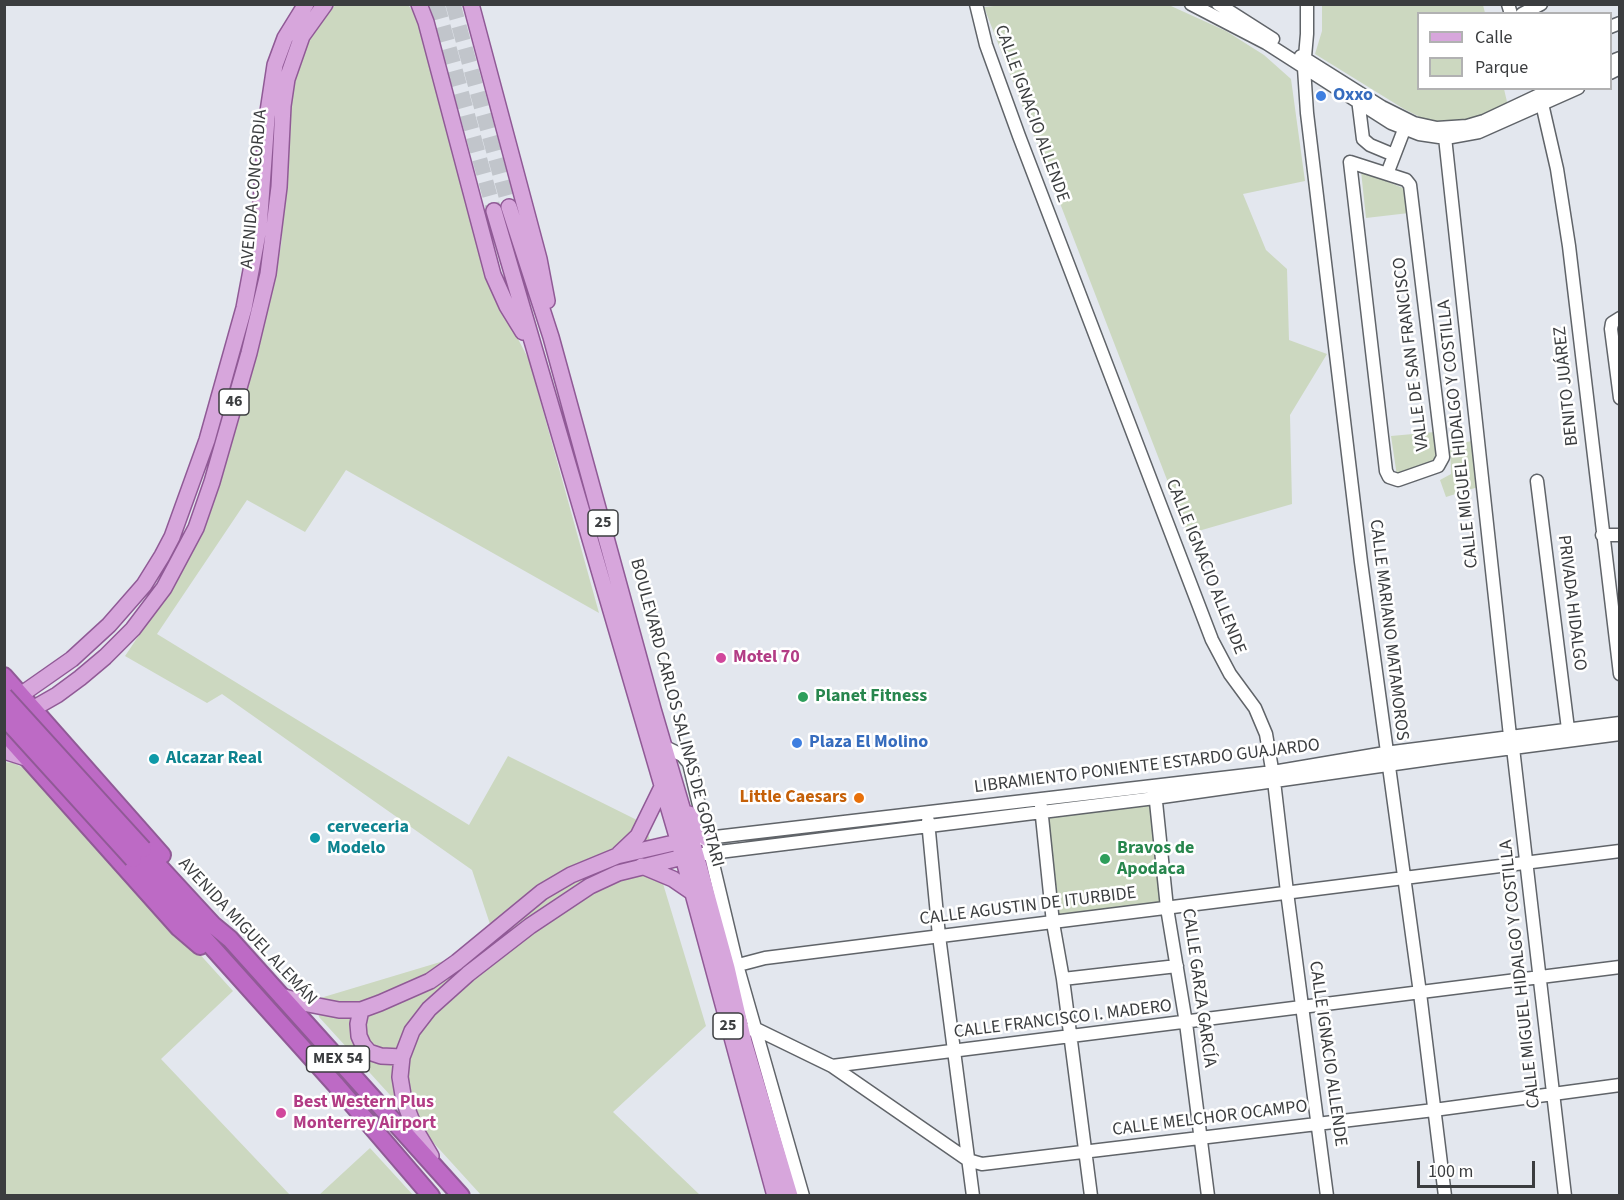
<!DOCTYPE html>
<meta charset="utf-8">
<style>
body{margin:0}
#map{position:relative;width:1624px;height:1200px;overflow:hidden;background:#e3e7ee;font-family:"Source Sans 3",sans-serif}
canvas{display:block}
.frame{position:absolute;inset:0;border:6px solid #3b3d3f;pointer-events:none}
.legend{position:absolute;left:1417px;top:12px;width:195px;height:78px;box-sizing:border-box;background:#fff;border:2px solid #b1b1b2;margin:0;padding:8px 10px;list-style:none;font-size:18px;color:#3b3d3f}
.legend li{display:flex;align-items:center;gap:12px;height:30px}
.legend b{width:30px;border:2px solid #b1b1b2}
.scale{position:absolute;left:1417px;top:1161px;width:118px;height:27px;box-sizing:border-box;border:3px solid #3b3d3f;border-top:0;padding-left:8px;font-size:18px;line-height:21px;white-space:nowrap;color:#3b3d3f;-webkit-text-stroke:4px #fff;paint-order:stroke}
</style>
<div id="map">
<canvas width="1624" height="1200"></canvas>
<div class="frame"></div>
<ul class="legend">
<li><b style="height:8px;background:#d7a6dc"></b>Calle</li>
<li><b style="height:16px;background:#ccd8c0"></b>Parque</li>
</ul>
<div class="scale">100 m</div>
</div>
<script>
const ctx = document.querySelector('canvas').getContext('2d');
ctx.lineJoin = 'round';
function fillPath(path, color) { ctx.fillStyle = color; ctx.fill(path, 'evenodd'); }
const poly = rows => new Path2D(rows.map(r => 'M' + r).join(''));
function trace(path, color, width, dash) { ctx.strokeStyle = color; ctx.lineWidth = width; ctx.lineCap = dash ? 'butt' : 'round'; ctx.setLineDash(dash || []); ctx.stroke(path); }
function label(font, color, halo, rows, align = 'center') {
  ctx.font = font + ' "Source Sans 3",sans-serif'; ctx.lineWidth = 5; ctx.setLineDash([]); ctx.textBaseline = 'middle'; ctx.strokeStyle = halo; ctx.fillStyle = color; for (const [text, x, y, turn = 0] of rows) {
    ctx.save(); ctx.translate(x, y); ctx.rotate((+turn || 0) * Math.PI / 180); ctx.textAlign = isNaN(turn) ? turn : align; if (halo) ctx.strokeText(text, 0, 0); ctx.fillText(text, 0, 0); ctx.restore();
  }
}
fillPath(poly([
 [336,5,408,5,417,16,493,291,529,360,599,613,346,470,305,532,247,500,157,634,469,825,508,756,645,824,706,1026,613,1112,700,1195,481,1195,319,1017,317,999,497,945,472,870,222,694,207,703,125,656,183,570,215,498,252,371,281,246,293,82,308,35,324,15],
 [1004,5,1163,4,1171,6,1226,31,1264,55,1291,79,1305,181,1243,194,1266,250,1287,269,1289,340,1327,354,1290,415,1292,504,1188,534,984,7],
 [1322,5,1483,5,1485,13,1418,14,1418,88,1504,89,1508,106,1460,123,1443,124,1424,119,1404,109,1315,54,1322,31],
 [1361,171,1408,190,1409,213,1366,218],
 [1435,432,1438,461,1397,476,1391,436],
 [1472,441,1478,487,1446,497,1440,480,1451,474,1450,445],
 [4,762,13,763,37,774,233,991,161,1059,290,1195,5,1195],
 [1150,802,1163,903,1060,919,1048,815],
 [370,1148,413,1195,319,1195]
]), '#ccd8c0');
trace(poly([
 [437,4,494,211],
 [453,4,509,207]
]), '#c1c5cb', 15, [15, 8]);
const minor = poly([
 [976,4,986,45,1019,136,1212,640,1230,674,1255,708,1266,734,1274,781,1287,892,1327,1196],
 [1191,4,1266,43,1391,123,1419,134,1446,138,1479,132,1578,88],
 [1218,4,1273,39],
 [1307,4,1307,34,1304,68,1307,113,1361,562,1420,993,1445,1196],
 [1508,4,1511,14],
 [1522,14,1541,4],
 [1610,27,1620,23],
 [1301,56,1382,107,1414,123,1437,128,1467,126,1484,121,1554,88],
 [1610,62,1620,58],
 [1610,73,1620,68],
 [1540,95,1557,169,1569,246,1620,674],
 [1358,99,1363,139,1370,145,1394,155],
 [1444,128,1510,736],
 [1350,162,1406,180,1410,185,1443,457,1438,466,1398,480,1389,477,1386,471,1350,162],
 [1387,174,1407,122],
 [1620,318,1612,323,1611,329,1620,398],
 [1537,481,1568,729],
 [1602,535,1620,535],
 [665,747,682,755,689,763,737,965,803,1196],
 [1513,748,1565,1196],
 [1155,792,1167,908,1186,1023,1208,1196],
 [1041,807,1053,923,1063,979,1091,1196],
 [928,821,939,936,973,1196],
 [698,839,1273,772,1385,753,1620,723],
 [687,856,1155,798,1444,757,1620,734],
 [727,968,765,958,1620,851],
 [1063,979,1177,966],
 [742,1032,754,1028,832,1066,968,1160,982,1164,1434,1110,1620,1085],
 [832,1066,1620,967]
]);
const major = poly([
 [419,4,426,22,493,275,507,306,523,332],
 [471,4,539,259,547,301],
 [509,207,551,337,653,709,696,855,727,968,744,1042,790,1196],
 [494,211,683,857,775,1196],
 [12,701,72,659,109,625,144,585,162,556,172,537,207,440,244,308,259,228,267,118,275,65,285,38,306,4],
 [22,715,57,695,80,678,105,657,133,629,164,588,196,528,212,482,249,353,268,274,279,187,283,106,287,79,302,36,325,4],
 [4,751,29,759],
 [689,814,706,838],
 [619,854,638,836,662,787],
 [642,866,673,879,692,892],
 [281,996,308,1004,339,1010,361,1010,380,1003,430,981,457,962,542,892,571,875,617,856,678,842],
 [361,1010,358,1024,359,1036,363,1045,369,1052,381,1056,402,1057],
 [431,1156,415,1129,404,1101,400,1077,402,1057,412,1031,429,1009,468,974,530,926,590,886,618,873,683,857]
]);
const highway = poly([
 [4,676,162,855],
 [4,732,179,928,200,946],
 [143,849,213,925,230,939,461,1196],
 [133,859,335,1084,431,1196]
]);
trace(minor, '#606469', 15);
trace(major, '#905a96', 18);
trace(highway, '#905a96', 20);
trace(minor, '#fff', 12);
trace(major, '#d7a6dc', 15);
trace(highway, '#bd6ac5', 16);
const highwayBridge = poly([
 [4,696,143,849],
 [4,717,133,859]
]);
trace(highwayBridge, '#905a96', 20, []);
trace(highwayBridge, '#bd6ac5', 16);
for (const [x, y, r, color] of [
 [1321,96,6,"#3f7fe0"],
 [721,658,6,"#d1479c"],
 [803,697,6,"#2e9e5b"],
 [797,743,6,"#3f7fe0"],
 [154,759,6,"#0f9aa8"],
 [859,798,6,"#e8710a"],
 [315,838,6,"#0f9aa8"],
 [1105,859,6,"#2e9e5b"],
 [281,1113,6,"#d1479c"]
]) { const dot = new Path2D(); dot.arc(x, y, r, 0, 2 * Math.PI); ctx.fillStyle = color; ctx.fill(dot); trace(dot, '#fff', 2); }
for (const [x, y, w] of [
 [234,402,30],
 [603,523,30],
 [728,1026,30],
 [338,1059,63]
]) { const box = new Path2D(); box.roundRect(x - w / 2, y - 13, w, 26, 4.5); ctx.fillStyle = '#fff'; ctx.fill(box); trace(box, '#3b3d3f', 1.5); }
label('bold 16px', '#3b3d3f', null, [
 ["46",234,402],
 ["25",603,523],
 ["25",728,1026],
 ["MEX 54",338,1059]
]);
label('bold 18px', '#366cbe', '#fff', [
 ["Oxxo",1333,96],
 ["Plaza El Molino",809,743]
], 'left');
label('18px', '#3b3d3f', '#fff', [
 ["CALLE IGNACIO ALLENDE",1031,114,70],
 ["AVENIDA CONCORDIA",255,189,-85],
 ["VALLE DE SAN FRANCISCO",1412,354,-97],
 ["BENITO JUÁREZ",1567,386,-96],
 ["CALLE MIGUEL HIDALGO Y COSTILLA",1459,434,-96],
 ["CALLE IGNACIO ALLENDE",1205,567,68],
 ["PRIVADA HIDALGO",1571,603,83],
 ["CALLE MARIANO MATAMOROS",1388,630,83],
 ["BOULEVARD CARLOS SALINAS DE GORTARI",676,713,75],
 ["LIBRAMIENTO PONIENTE ESTARDO GUAJARDO",1147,767,-7],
 ["CALLE AGUSTIN DE ITURBIDE",1028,907,-7],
 ["AVENIDA MIGUEL ALEMÁN",247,932,47],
 ["CALLE MIGUEL HIDALGO Y COSTILLA",1521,974,-96],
 ["CALLE GARZA GARCÍA",1198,988,82],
 ["CALLE FRANCISCO I. MADERO",1063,1020,-7],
 ["CALLE IGNACIO ALLENDE",1327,1054,82],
 ["CALLE MELCHOR OCAMPO",1210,1119,-7]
]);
label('bold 18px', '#b23c85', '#fff', [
 ["Motel 70",733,658],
 ["Best Western Plus",293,1103],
 ["Monterrey Airport",293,1124]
], 'left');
label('bold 18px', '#27864d', '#fff', [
 ["Planet Fitness",815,697],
 ["Bravos de",1117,849],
 ["Apodaca",1117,870]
], 'left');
label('bold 18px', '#0d838f', '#fff', [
 ["Alcazar Real",166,759],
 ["cerveceria",327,828],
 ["Modelo",327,849]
], 'left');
label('bold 18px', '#c56008', '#fff', [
 ["Little Caesars",847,798]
], 'right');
</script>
